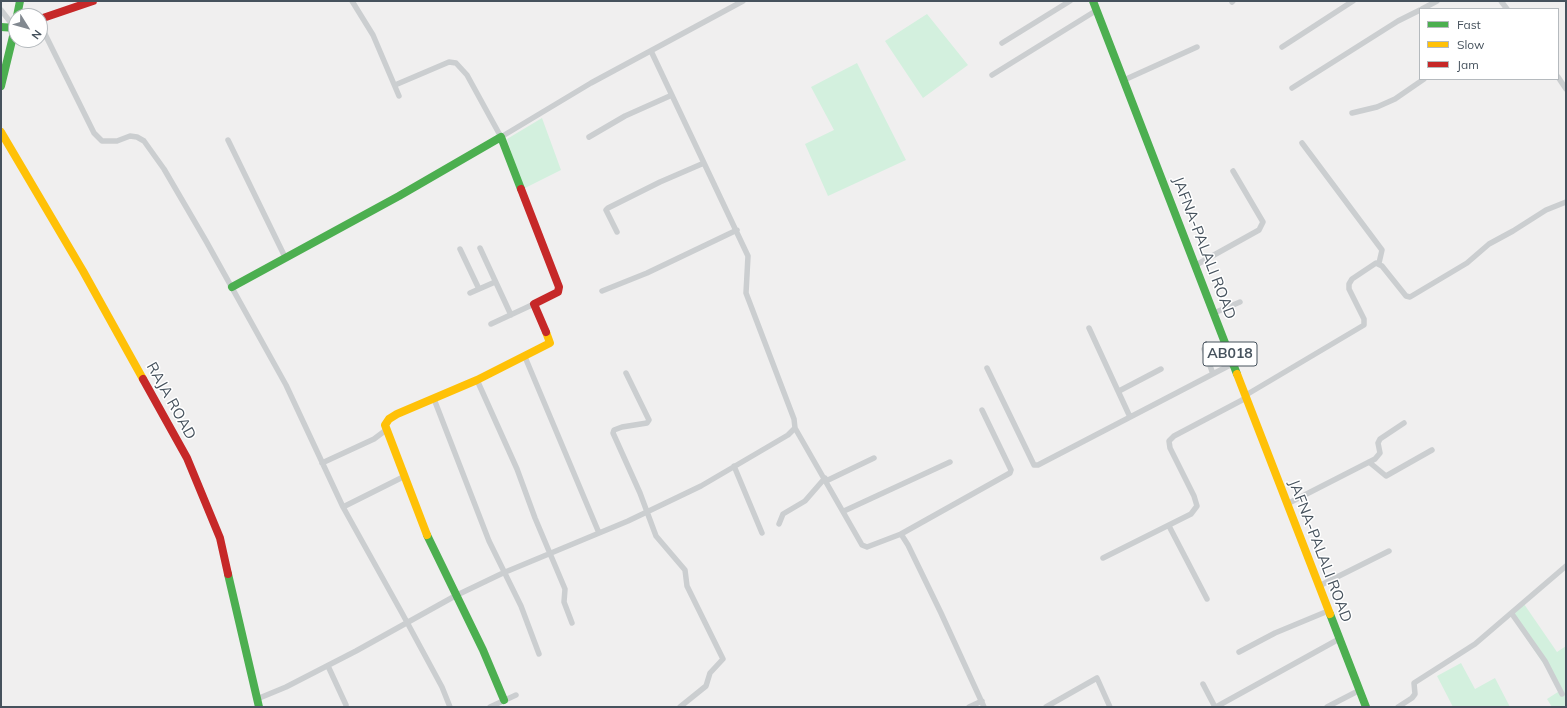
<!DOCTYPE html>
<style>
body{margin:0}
#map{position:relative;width:1567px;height:708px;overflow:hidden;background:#f0efef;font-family:Mulish,sans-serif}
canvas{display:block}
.frame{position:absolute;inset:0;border:2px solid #46525d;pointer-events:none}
.legend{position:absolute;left:1419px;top:8px;width:140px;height:72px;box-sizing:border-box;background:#fff;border:1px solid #b5babe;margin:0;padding:5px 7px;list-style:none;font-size:12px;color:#46525d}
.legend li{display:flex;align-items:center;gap:8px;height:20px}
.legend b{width:20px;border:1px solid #b5babe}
.north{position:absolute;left:8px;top:8px;width:40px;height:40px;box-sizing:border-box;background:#fff;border:1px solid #b5babe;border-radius:50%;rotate:127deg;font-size:11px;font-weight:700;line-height:16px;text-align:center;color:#46525d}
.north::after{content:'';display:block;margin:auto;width:14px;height:18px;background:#828990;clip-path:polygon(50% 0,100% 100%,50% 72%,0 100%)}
</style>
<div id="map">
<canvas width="1567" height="708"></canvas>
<div class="frame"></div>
<ul class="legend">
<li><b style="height:5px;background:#4caf50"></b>Fast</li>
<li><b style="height:5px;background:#ffc107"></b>Slow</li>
<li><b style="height:5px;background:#c62828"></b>Jam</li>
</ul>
<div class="north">N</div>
</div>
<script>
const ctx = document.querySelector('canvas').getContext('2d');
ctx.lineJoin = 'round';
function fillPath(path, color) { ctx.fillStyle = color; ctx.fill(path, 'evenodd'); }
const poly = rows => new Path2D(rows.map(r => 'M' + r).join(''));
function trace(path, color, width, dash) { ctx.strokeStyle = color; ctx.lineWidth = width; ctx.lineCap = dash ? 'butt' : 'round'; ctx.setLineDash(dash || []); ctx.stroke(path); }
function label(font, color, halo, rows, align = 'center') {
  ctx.font = font + ' Mulish,sans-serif'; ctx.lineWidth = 3; ctx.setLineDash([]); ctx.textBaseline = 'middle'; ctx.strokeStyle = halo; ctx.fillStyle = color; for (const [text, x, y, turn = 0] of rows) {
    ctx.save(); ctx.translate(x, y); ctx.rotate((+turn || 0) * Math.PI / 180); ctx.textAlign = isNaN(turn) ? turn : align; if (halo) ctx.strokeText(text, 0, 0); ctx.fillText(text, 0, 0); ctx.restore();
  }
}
fillPath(poly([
 [927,14,968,65,923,98,885,41],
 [857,63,906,160,828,196,805,144,834,130,811,87],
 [542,118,561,170,523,189,507,139],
 [1524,604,1557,652,1566,646,1566,707,1552,707,1547,699,1561,690,1510,614],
 [1461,663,1475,689,1495,678,1510,707,1453,707,1437,676]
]), '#d3f0de');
trace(poly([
 [352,1,373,35,399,96],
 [1501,1,1507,9],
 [1232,2,1233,1],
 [1422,9,1437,1],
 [1,10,15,28],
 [40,24,94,133,102,141,117,141,130,136,137,137,144,141,164,169,206,241,286,385,343,507,402,613,442,687,450,707],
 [1002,43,1070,1],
 [1282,47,1353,1],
 [992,75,1097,10],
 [1558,77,1566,89],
 [1124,80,1197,47],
 [395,85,449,62,456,63,467,75,501,137,591,83,743,1],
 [1292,88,1398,21,1420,10],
 [1352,113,1377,107,1395,99,1424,79],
 [589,137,625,116,672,95],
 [228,140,285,257],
 [1302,143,1382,250,1379,263],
 [617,232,606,210,608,208,660,182,704,163],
 [480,248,511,315],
 [460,249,479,289],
 [1196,265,1259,230,1263,222,1233,171],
 [602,291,647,273,737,230],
 [470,293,495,282],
 [1214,313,1240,302],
 [491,324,534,304],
 [1089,328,1130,417],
 [1204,349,1213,374],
 [525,357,599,533],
 [987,368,1034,465,1038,465,1234,363],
 [626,373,649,420,647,423,622,427,614,430,613,433,640,493,656,536,685,570,687,586,723,659,710,673,706,686,680,707],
 [477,380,517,469,535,518,565,589,564,602,572,623],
 [1119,391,1161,369],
 [1246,395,1364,325,1364,319,1349,289,1349,284,1352,279,1376,263,1382,266,1406,296,1410,297,1467,263,1489,244,1513,231,1546,210,1566,202],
 [434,399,489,541,521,606,539,654],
 [795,428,862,545,867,547,901,534,908,545,941,613,984,707],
 [1369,462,1386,476,1432,450],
 [322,463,374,439,386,430],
 [734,466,762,533],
 [826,481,874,458],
 [1287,504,1375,459,1380,453,1378,443,1380,439,1404,423],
 [343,507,403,477],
 [844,511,950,462],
 [779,524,783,514,805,501,825,478],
 [1169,526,1207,599],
 [901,534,1010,473,1011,470,982,410],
 [1103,558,1191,514,1197,506,1194,496,1170,448,1169,441,1174,436,1246,398],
 [1319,586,1389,551],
 [1512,614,1545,661,1562,694],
 [1239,652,1275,633,1328,611],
 [328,666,346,705],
 [1203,684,1215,707],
 [257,699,286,687,356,651,455,596,503,573,628,521,701,486,788,435,795,428,794,419,746,293,748,256,651,51],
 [490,707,516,695],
 [969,707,982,701],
 [1046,707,1097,678,1110,707],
 [1216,707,1339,639],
 [1327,707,1358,691],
 [1398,707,1412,698,1415,694,1414,683,1475,644,1566,566]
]), '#cbced0', 5.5);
trace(poly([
 [1093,1,1237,374],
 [17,16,20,1],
 [1,27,16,28],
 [1,86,16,24],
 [232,287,399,196,501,137,521,189],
 [427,535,483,650,504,700],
 [228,574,259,707],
 [1330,614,1366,707]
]), '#4caf50', 8);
trace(poly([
 [1,132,83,271,143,379],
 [1237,374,1330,614],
 [427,535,385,425,389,419,397,414,477,380,550,343,546,332]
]), '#ffc107', 8);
trace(poly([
 [40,19,93,1],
 [521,189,559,287,558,292,534,304,546,332],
 [143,379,187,458,220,538,228,574]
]), '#c62828', 8);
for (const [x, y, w] of [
 [1230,354,54]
]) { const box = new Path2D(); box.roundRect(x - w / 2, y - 12, w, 24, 3); ctx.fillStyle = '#fff'; ctx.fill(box); trace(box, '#46525d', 1); }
label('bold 14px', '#46525d', null, [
 ["AB018",1230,354]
]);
label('15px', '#46525d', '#fff', [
 ["JAFNA-PALALI ROAD",1204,248,69],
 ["RAJA ROAD",171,401,61],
 ["JAFNA-PALALI ROAD",1320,551,69]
]);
</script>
